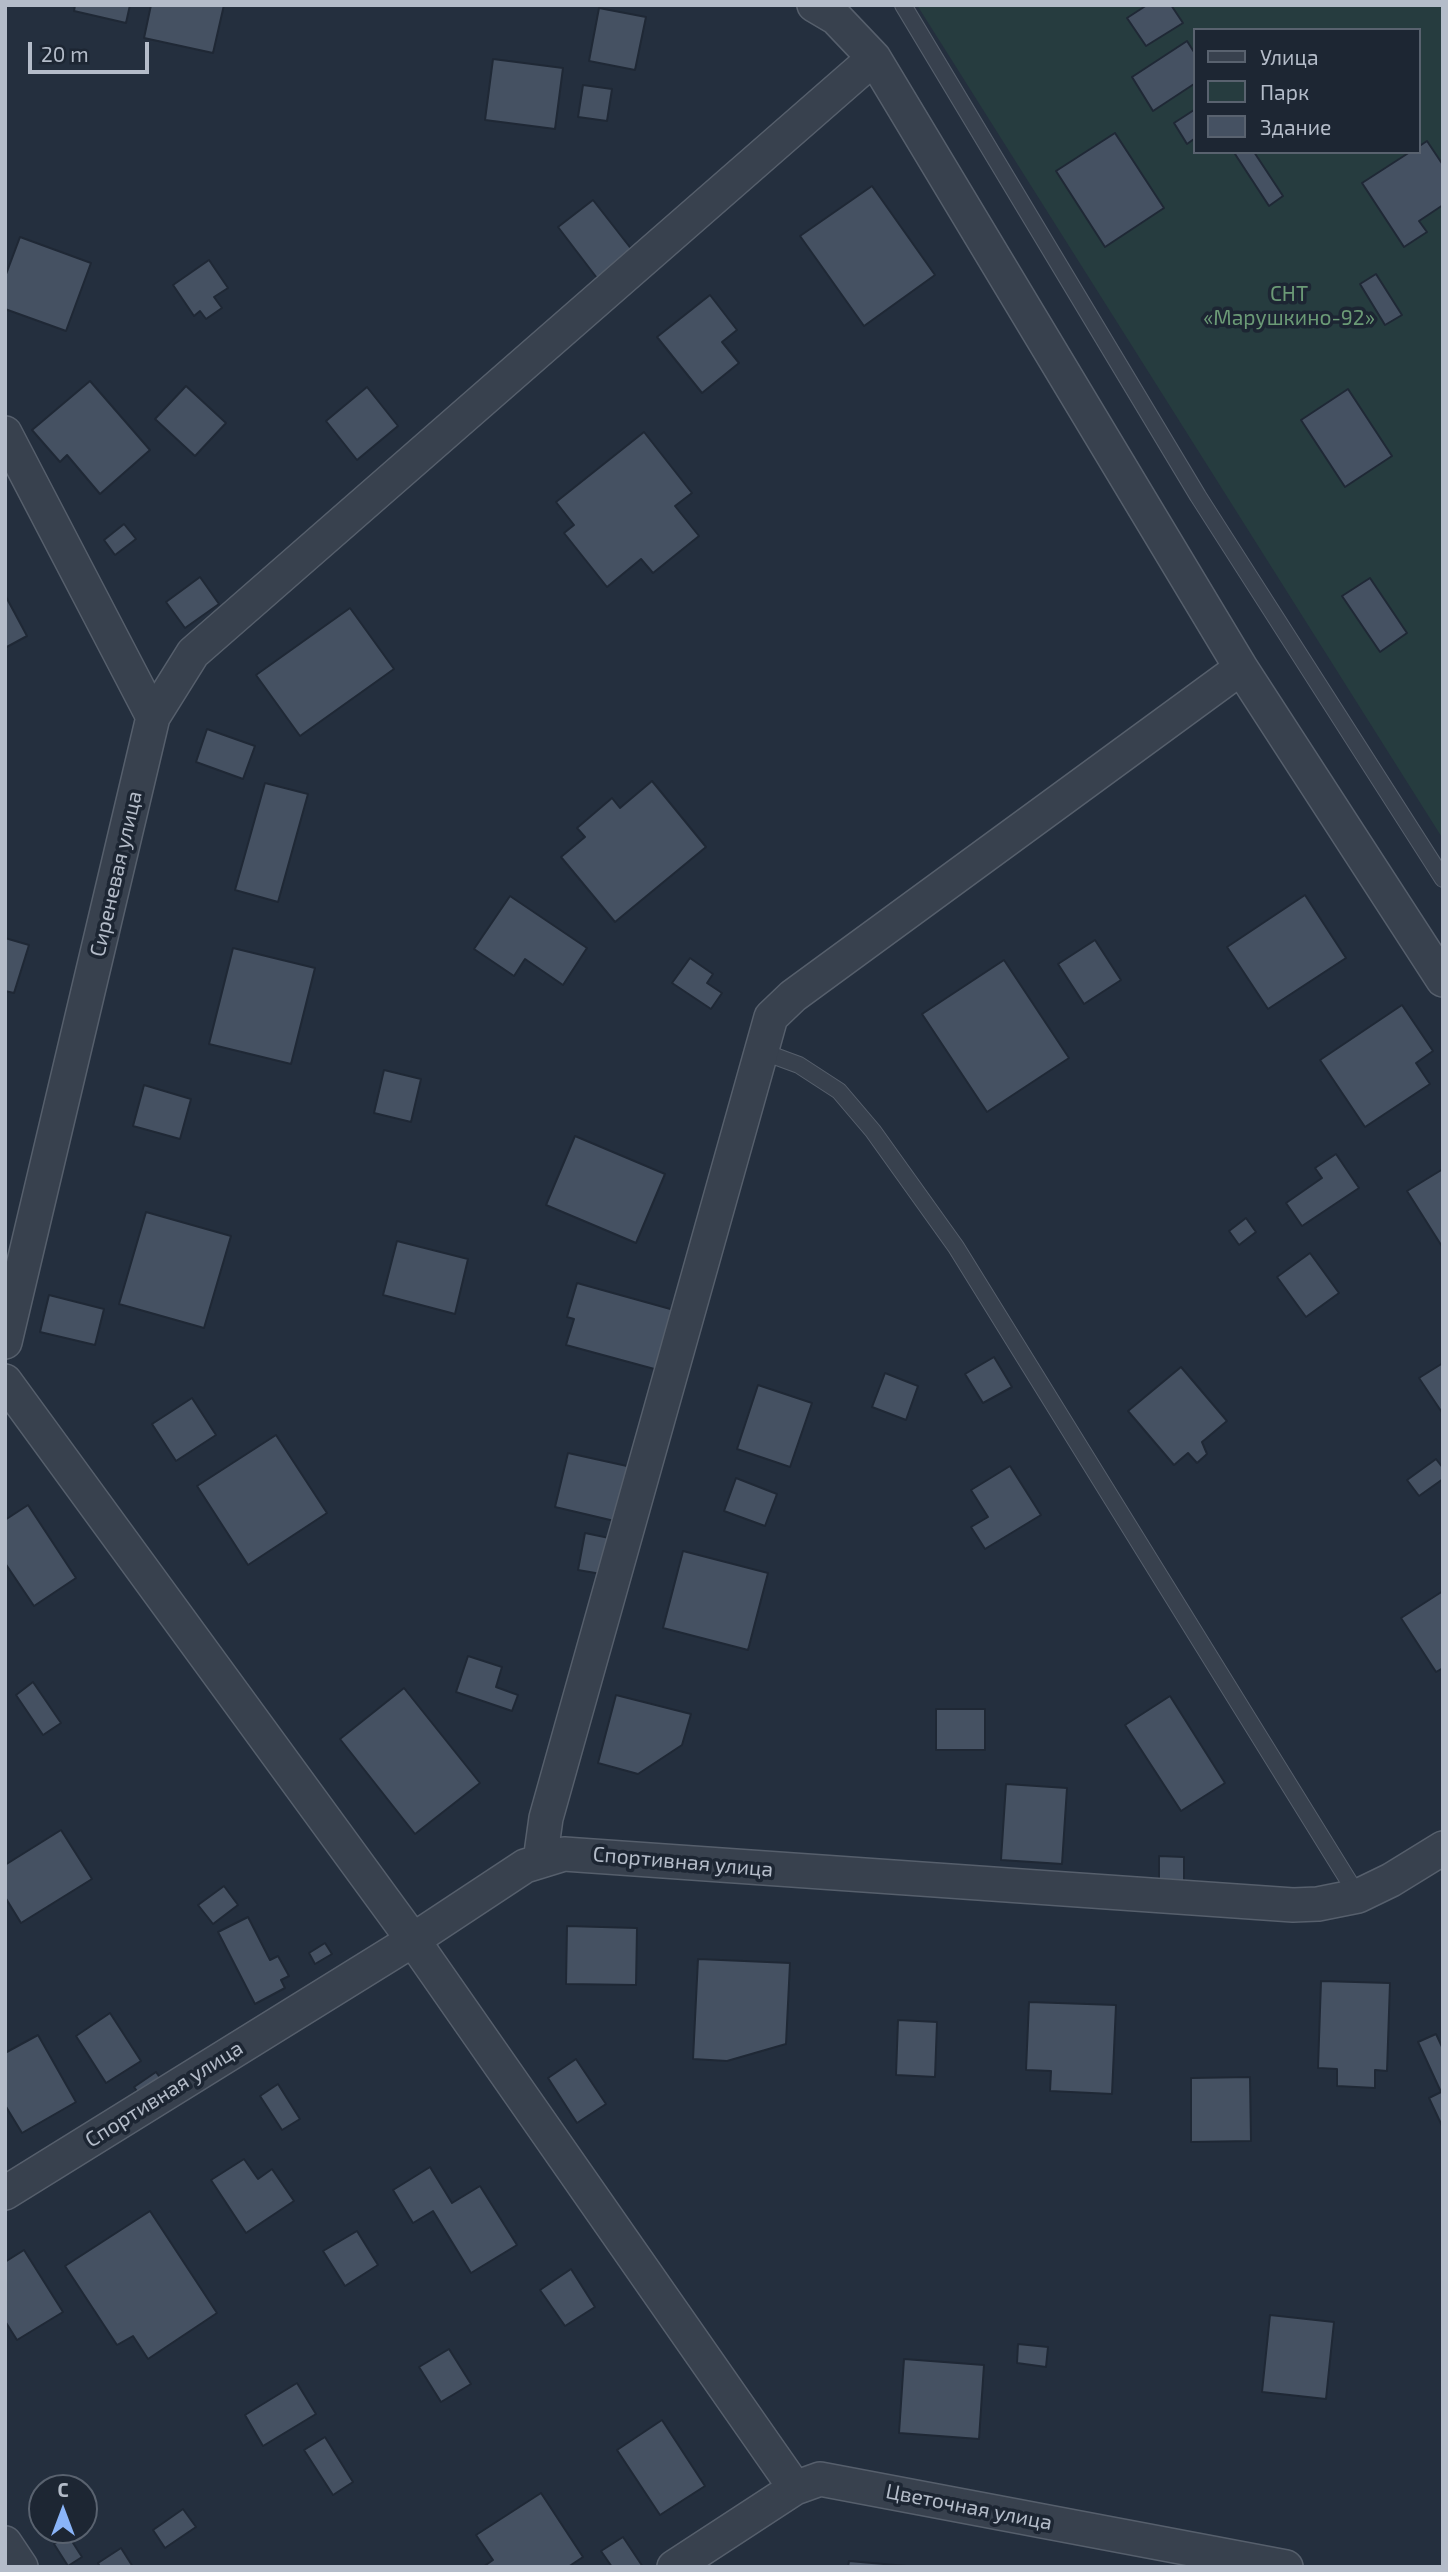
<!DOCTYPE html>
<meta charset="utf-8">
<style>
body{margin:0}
#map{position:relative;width:1448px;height:2572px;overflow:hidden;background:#242f3e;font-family:"Exo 2",sans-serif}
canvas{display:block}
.frame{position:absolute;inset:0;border:7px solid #b4bcc9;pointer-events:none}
.legend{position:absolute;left:1193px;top:28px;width:228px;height:126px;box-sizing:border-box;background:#1d2633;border:2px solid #59626f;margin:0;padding:9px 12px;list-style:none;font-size:21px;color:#b4bcc9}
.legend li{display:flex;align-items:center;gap:14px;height:35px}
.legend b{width:35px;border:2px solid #59626f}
.north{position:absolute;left:28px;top:2474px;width:70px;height:70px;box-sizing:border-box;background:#1d2633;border:2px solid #59626f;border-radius:50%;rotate:0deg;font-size:19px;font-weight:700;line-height:28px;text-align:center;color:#b4bcc9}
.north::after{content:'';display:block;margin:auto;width:24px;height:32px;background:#8ab4f8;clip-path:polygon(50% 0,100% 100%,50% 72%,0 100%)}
.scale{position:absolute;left:28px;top:42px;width:121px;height:32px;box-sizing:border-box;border:4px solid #b4bcc9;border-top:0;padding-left:9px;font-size:21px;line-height:24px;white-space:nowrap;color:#b4bcc9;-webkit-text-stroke:5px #1d2633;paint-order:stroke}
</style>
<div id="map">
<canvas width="1448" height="2572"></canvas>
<div class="frame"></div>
<ul class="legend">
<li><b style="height:9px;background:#38414e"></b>Улица</li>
<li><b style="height:19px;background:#263c3f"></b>Парк</li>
<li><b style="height:19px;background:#455162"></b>Здание</li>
</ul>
<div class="north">С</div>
<div class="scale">20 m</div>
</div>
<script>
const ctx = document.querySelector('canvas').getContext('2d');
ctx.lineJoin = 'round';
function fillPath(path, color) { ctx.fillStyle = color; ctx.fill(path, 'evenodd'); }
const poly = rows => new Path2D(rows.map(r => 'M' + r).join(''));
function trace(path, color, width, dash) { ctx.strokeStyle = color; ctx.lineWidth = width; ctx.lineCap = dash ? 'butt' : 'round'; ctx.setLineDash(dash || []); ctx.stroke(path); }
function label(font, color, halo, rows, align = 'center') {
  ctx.font = font + ' "Exo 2",sans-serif'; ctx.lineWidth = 7; ctx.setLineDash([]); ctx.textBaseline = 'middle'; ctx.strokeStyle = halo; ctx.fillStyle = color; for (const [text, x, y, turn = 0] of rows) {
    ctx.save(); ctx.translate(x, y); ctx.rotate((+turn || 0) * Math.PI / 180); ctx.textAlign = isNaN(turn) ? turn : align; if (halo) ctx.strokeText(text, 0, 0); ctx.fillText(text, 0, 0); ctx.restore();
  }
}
fillPath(poly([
 [917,5,1443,5,1443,839],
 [1194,30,1418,30,1418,152,1194,152]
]), '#263c3f');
const building = poly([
 [75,5,130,5,126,23,74,11,75,5],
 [151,5,224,5,213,53,144,38,151,5],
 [1147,5,1171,5,1183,23,1146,46,1127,18,1147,5],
 [599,8,646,17,635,70,589,61,599,8],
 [1187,41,1194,52,1194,84,1153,111,1132,77,1187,41],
 [493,59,563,68,555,129,485,120,493,59],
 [583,85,612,89,607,121,578,117,583,85],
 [1194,110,1194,139,1187,144,1174,123,1194,110],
 [1115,133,1164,208,1105,247,1056,171,1115,133],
 [1427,141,1443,165,1443,205,1419,221,1427,232,1404,247,1362,183,1410,152,1418,152,1418,147,1427,141],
 [1238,152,1254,152,1283,196,1269,206,1235,154,1238,152],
 [872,186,935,275,864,326,800,236,872,186],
 [593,200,636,255,600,282,558,227,593,200],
 [20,237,91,263,66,331,5,309,5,277,20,237],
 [209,260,228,288,214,297,222,308,206,319,200,311,194,316,173,285,209,260],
 [1376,274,1402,315,1385,325,1360,284,1376,274],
 [710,295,737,330,722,342,739,363,702,393,657,337,710,295],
 [90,381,150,450,100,494,67,455,60,462,32,430,90,381],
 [186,386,226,423,195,456,155,419,186,386],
 [367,387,398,426,357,460,326,421,367,387],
 [1348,389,1392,456,1345,487,1301,420,1348,389],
 [644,432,692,493,675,506,699,536,653,573,641,559,607,587,564,533,574,525,556,502,644,432],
 [124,524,136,539,115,555,104,540,124,524],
 [200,577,219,604,185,628,166,602,200,577],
 [1370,578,1407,633,1380,652,1342,596,1370,578],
 [5,595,27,636,5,648,5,595],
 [350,608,394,669,300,736,256,675,350,608],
 [207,729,255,746,243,779,196,762,207,729],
 [652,781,706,847,615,922,561,857,585,837,577,828,612,798,620,808,652,781],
 [265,783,308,794,278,902,235,890,265,783],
 [1305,895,1346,958,1268,1009,1227,947,1305,895],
 [510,896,587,948,563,985,525,959,514,976,474,949,510,896],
 [5,938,29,945,14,993,5,991,5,938],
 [1095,940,1121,980,1084,1004,1058,964,1095,940],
 [233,948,315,968,291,1064,209,1044,233,948],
 [690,958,713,974,707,983,722,993,711,1009,672,983,690,958],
 [1004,960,1069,1058,987,1112,922,1014,1004,960],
 [1402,1005,1433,1051,1416,1063,1430,1084,1365,1127,1320,1060,1402,1005],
 [384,1070,421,1079,411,1122,374,1113,384,1070],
 [144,1085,191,1099,180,1139,133,1126,144,1085],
 [575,1136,665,1174,636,1243,546,1205,575,1136],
 [1336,1154,1359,1188,1302,1226,1286,1203,1322,1178,1315,1168,1336,1154],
 [1443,1169,1443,1248,1407,1191,1443,1169],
 [146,1212,231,1236,204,1328,119,1304,146,1212],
 [1246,1218,1256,1232,1239,1245,1229,1231,1246,1218],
 [397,1241,468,1259,455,1314,383,1295,397,1241],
 [1310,1253,1339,1293,1306,1317,1277,1277,1310,1253],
 [577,1283,674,1310,658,1370,566,1345,574,1319,567,1317,577,1283],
 [49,1295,104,1309,95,1345,40,1332,49,1295],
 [994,1357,1012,1387,983,1403,965,1374,994,1357],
 [1443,1363,1443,1414,1419,1378,1443,1363],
 [1181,1367,1227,1421,1202,1442,1207,1454,1197,1463,1188,1453,1174,1465,1128,1411,1181,1367],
 [885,1373,918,1386,906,1420,872,1407,885,1373],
 [758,1385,812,1403,790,1467,737,1449,758,1385],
 [192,1398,216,1435,176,1461,152,1424,192,1398],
 [276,1435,327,1513,248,1565,197,1486,276,1435],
 [568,1453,636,1468,623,1523,555,1507,568,1453],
 [1436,1459,1443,1468,1443,1479,1419,1496,1407,1480,1436,1459],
 [1010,1466,1041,1515,985,1549,971,1527,988,1517,971,1490,1010,1466],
 [736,1478,777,1494,765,1526,724,1511,736,1478],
 [28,1505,76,1578,34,1606,5,1563,5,1520,28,1505],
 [585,1533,614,1539,607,1575,578,1570,585,1533],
 [683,1551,768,1573,748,1650,663,1628,683,1551],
 [1443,1591,1443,1668,1436,1672,1401,1618,1443,1591],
 [468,1656,502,1667,496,1687,518,1695,512,1711,456,1692,468,1656],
 [33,1682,61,1723,43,1735,16,1695,33,1682],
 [404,1688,480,1783,415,1834,340,1739,404,1688],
 [616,1695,691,1714,682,1745,638,1774,598,1763,616,1695],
 [1170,1696,1225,1783,1181,1811,1125,1725,1170,1696],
 [936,1709,985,1709,985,1750,936,1750,936,1709],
 [1006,1784,1067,1788,1062,1864,1001,1860,1006,1784],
 [61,1830,92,1879,21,1923,5,1897,5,1865,61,1830],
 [1159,1856,1184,1857,1184,1884,1159,1884,1159,1856],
 [224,1886,238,1905,213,1924,198,1905,224,1886],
 [248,1917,270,1960,278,1956,289,1976,281,1980,285,1988,255,2004,218,1932,248,1917],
 [567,1926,637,1928,636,1985,566,1984,567,1926],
 [325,1943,332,1954,315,1964,309,1953,325,1943],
 [698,1959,790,1963,786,2044,727,2061,693,2059,698,1959],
 [1321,1981,1390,1983,1387,2071,1375,2070,1375,2088,1337,2086,1337,2069,1318,2068,1321,1981],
 [1029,2002,1116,2005,1112,2094,1050,2091,1051,2071,1026,2070,1029,2002],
 [110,2013,141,2061,106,2083,76,2036,110,2013],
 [898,2020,937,2022,935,2077,896,2075,898,2020],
 [1436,2034,1443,2049,1443,2128,1429,2098,1441,2092,1418,2042,1436,2034],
 [38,2035,76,2102,22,2133,5,2105,5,2053,38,2035],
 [576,2059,606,2104,577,2123,548,2078,576,2059],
 [156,2072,166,2086,144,2101,134,2087,156,2072],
 [1250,2077,1251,2141,1191,2142,1191,2078,1250,2077],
 [278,2084,300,2119,282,2130,260,2096,278,2084],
 [244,2159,258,2179,272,2169,294,2201,246,2233,211,2180,244,2159],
 [430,2167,452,2203,480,2186,517,2245,471,2273,433,2211,413,2223,393,2190,430,2167],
 [150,2211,217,2313,148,2359,133,2336,117,2345,65,2266,150,2211],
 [357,2231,378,2265,345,2286,323,2251,357,2231],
 [24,2250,63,2312,17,2340,5,2321,5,2262,24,2250],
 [571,2269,595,2307,565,2326,540,2290,571,2269],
 [1270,2315,1334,2322,1326,2399,1262,2392,1270,2315],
 [1018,2344,1048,2347,1046,2367,1017,2363,1018,2344],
 [449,2349,471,2384,441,2402,419,2367,449,2349],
 [904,2359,984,2365,979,2439,899,2433,904,2359],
 [297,2383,316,2414,263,2446,245,2415,297,2383],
 [662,2420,705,2486,660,2515,617,2450,662,2420],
 [325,2437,353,2482,333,2495,304,2450,325,2437],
 [541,2493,583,2557,568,2567,483,2567,493,2560,476,2535,541,2493],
 [183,2509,196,2527,165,2548,153,2530,183,2509],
 [68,2535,82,2557,68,2566,54,2544,68,2535],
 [623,2537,643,2567,612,2567,601,2551,623,2537],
 [121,2548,133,2567,100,2567,98,2563,121,2548],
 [849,2561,918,2567,848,2567,849,2561]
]);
fillPath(building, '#455162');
trace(building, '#1f2835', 2);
const service = poly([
 [903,5,1198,496,1443,879],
 [761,1051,799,1065,839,1091,873,1131,956,1247,1358,1896]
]);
const minor = poly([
 [814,5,836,18,874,58,1241,668],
 [5,433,153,717],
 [5,1342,153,717,193,653,874,58],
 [5,1381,413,1940,795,2488],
 [540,1861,546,1818,771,1017,793,996,1241,668,1443,980],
 [5,2193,413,1940,525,1866,564,1854,1293,1905,1318,1904,1358,1896,1391,1880,1443,1848],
 [5,2543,21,2567],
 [674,2567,795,2488,820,2479,1286,2567]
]);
trace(service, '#565f6c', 18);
trace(minor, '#565f6c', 36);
trace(service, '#38414e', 16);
trace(minor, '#38414e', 33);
label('21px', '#6b9a76', '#1d2633', [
 ["СНТ",1289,294],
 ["«Марушкино-92»",1289,318]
]);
label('21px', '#b4bcc9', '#1d2633', [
 ["Сиреневая улица",116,874,-77],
 ["Спортивная улица",683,1862,5],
 ["Спортивная улица",164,2094,-32],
 ["Цветочная улица",969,2507,11]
]);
</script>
